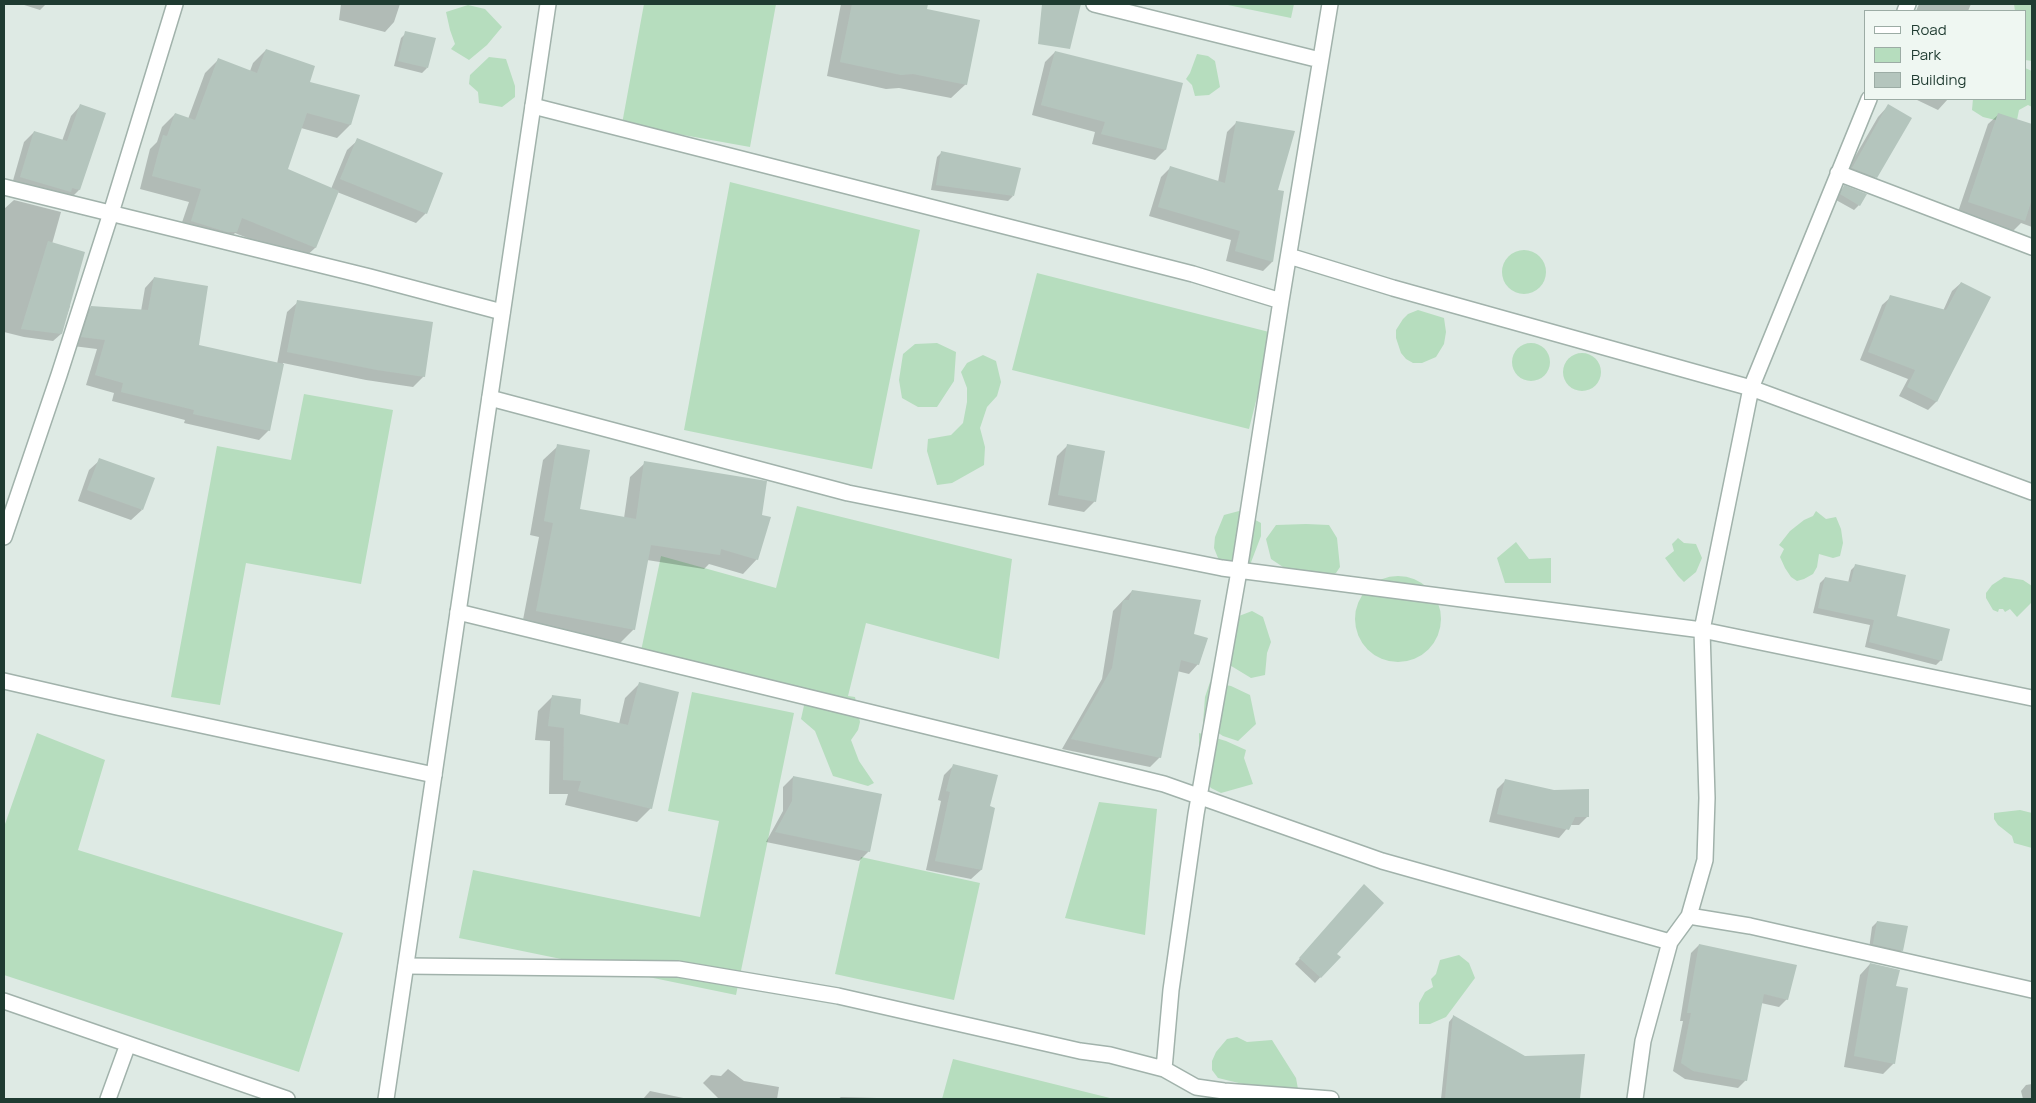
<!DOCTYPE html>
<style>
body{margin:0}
#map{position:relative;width:2036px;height:1103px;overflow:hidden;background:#deeae4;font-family:Manrope,sans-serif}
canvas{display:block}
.frame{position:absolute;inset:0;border:5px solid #1f3b31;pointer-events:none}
.legend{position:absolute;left:1864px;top:10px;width:162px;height:90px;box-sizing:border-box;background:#eff7f2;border:1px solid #9caca5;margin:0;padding:6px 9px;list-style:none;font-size:15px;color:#1f3b31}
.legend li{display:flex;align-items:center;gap:10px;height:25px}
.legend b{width:25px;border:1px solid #9caca5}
</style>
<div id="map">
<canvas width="2036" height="1103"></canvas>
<div class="frame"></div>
<ul class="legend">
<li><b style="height:6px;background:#fff"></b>Road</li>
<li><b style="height:14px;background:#b6ddbe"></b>Park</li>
<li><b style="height:14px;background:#b4c5bd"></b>Building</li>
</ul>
</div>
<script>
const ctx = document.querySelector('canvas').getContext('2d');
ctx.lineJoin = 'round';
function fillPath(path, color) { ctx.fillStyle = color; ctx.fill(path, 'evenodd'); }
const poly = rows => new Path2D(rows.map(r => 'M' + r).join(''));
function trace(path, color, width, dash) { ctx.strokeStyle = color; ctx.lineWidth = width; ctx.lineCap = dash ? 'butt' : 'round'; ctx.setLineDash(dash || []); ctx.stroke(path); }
fillPath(poly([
 [644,4,776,4,750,147,622,124],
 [1223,4,1294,4,1291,18],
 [2014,4,2032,4,2032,61,2025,60,2025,11,2015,11],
 [468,5,485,9,502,27,487,45,469,60,451,49,455,44,450,30,446,12],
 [1197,54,1208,56,1215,61,1220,87,1209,95,1195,96,1192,85,1186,79,1190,73],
 [489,57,506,59,515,86,515,97,502,107,479,103,478,92,469,84,470,75],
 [2025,68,2032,71,2032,107,2028,105,2019,110,2016,125,1983,117,1972,110,1973,99,2025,99],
 [730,182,920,230,872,469,684,430],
 '1502 272a22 22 0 1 1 44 0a22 22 0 1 1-44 0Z',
 [1037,273,1273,333,1249,429,1012,370],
 [1418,310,1444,318,1446,332,1444,344,1436,357,1422,363,1413,363,1406,359,1401,353,1396,338,1396,330,1403,319,1408,314],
 [937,343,956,352,954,381,937,407,918,407,902,398,899,380,903,354,915,344],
 '1512 362a19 19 0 1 1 38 0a19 19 0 1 1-38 0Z',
 '1563 372a19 19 0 1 1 38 0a19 19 0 1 1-38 0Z',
 [983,355,996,361,1001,382,997,396,987,407,980,428,985,447,984,465,952,483,937,485,927,451,928,439,951,435,963,423,967,402,967,388,961,372,967,363],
 [304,394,393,410,361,584,246,563,220,705,171,697,217,446,291,460],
 [797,506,1012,559,999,659,866,623,848,696,855,697,860,722,858,730,851,740,859,761,874,783,868,786,833,776,815,731,801,719,807,692,641,651,661,556,776,588],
 [1239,511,1261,523,1261,536,1250,565,1222,568,1214,548,1215,537,1224,515],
 [1816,511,1826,519,1836,517,1841,529,1843,543,1840,556,1833,558,1819,554,1817,567,1813,574,1804,579,1797,581,1791,577,1785,568,1780,557,1784,549,1779,545,1790,531,1804,520,1813,516],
 [1306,524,1329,525,1337,538,1340,567,1336,573,1318,580,1298,577,1271,559,1266,539,1276,525],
 [1678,538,1684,543,1696,544,1702,558,1696,572,1684,582,1678,576,1665,558,1674,551,1672,544],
 [1516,542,1529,559,1551,558,1551,583,1505,583,1497,558],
 '1355 619a43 43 0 1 1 86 0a43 43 0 1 1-86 0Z',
 [2004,577,2023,580,2032,586,2032,602,2017,617,2010,609,2005,612,2003,609,1999,609,1998,612,1993,610,1986,598,1986,593,1992,585],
 [1252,611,1263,617,1271,642,1267,653,1265,675,1251,678,1223,661,1239,616],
 [1210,682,1231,686,1250,695,1256,724,1238,741,1223,736,1203,723,1205,697],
 [692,692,794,713,736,995,459,938,473,870,700,917,719,821,668,811],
 [37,733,105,760,78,850,343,933,299,1072,4,975,4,827],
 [1199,733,1226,741,1246,750,1244,758,1253,784,1221,793,1211,788,1199,774],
 [1099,802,1157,809,1145,935,1065,918],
 [2020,810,2032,813,2032,848,2014,843,2012,836,1998,825,1994,819,1994,813],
 [861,857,980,883,954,1000,835,974],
 [1459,955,1469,963,1475,978,1446,1017,1430,1024,1419,1024,1419,1003,1425,992,1433,987,1431,979,1436,974,1440,960],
 [1237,1037,1247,1042,1272,1040,1296,1078,1298,1089,1247,1085,1218,1078,1212,1070,1212,1061,1216,1052,1227,1039],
 [953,1059,1114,1099,942,1099]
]), '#b6ddbe');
fillPath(poly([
 [21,4,46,4,40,10],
 [341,4,400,4,394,22,385,32,339,20],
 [841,4,927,4,925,10,966,84,951,98,899,88,886,89,827,76],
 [1919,4,1971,4,1968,11,1916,11],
 [406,33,427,68,422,73,394,66,401,38],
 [266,50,308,83,358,96,350,125,337,138,301,128,286,170,331,189,347,150,358,140,426,213,416,223,337,192,315,248,302,260,235,233,223,245,178,234,189,202,140,189,150,149,157,142,162,127,175,114,188,119,205,73,218,60,250,71,253,63],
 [1055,52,1182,84,1165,150,1155,160,1092,144,1095,132,1032,115,1045,62],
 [1915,99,1948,99,1938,110],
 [80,106,104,114,79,190,69,200,10,191,24,142,34,132,62,141,71,116],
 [1888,106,1876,177,1865,188,1842,179,1878,117],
 [1999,114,2032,126,2032,227,2021,223,2013,231,1958,212,1988,124],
 [1236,123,1277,191,1272,262,1263,271,1226,261,1231,240,1149,216,1161,177,1170,168,1218,182,1227,132],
 [942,152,1013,196,1008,201,931,190,937,157],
 [1844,187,1859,205,1854,210,1836,200,1839,192],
 [14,200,61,212,52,244,68,306,70,306,61,334,53,341,24,337,4,332,4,209],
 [154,278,197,346,277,364,287,312,298,302,424,376,413,387,366,380,283,363,269,430,259,440,184,423,185,420,112,401,114,393,86,385,97,349,73,346,82,317,91,307,141,311,145,288],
 [1961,283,1936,402,1928,410,1899,396,1908,379,1860,360,1882,305,1891,297,1943,311,1952,291],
 [1068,445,1095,501,1084,512,1048,505,1057,456],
 [558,446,578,510,624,518,630,477,645,463,757,559,743,574,709,564,704,569,647,560,634,629,619,644,522,625,539,537,530,535,543,460],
 [100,460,142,510,131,520,78,501,89,470],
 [1856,565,1896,617,1941,660,1936,665,1865,647,1870,625,1813,613,1820,583,1825,578,1848,583,1851,570],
 [1132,591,1193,635,1198,664,1189,674,1177,671,1160,757,1150,767,1062,749,1102,679,1113,611],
 [639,684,651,808,637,822,565,805,568,794,549,794,550,741,535,740,538,711,552,697,578,715,619,724,625,698],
 [953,766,989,807,994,808,981,870,971,879,926,870,941,801,938,800,944,775],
 [793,777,869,851,859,861,766,842,783,811,783,787],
 [1505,781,1587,817,1579,825,1570,825,1559,838,1489,822,1497,789],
 [1359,891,1336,954,1339,957,1315,983,1295,964],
 [1877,922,1902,951,1897,956,1869,949,1872,927],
 [1699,945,1787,999,1779,1007,1761,1003,1746,1080,1738,1088,1685,1079,1673,1071,1683,1021,1680,1021,1691,953],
 [1870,964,1894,1063,1883,1074,1844,1067,1860,975],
 [1453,1017,1525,1057,1572,1095,1571,1099,1441,1099,1449,1022],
 [728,1069,744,1081,779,1087,777,1099,719,1099,703,1083,711,1075,721,1076],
 [2032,1084,2032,1099,2023,1099,2021,1091,2026,1085],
 [650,1091,688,1099,643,1099],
 [841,1097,877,1098,877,1099,838,1099]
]), '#0003');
fillPath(poly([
 [852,4,928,4,927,9,980,20,967,85,913,74,901,75,840,62],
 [1042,4,1081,4,1070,49,1038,44],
 [405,31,436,38,428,68,398,61],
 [266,49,315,66,310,82,360,95,351,125,307,113,288,169,339,191,316,248,242,218,237,232,227,232,191,221,201,189,152,176,163,135,167,136,175,113,195,120,218,58,257,73],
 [1055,51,1183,83,1166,150,1101,134,1105,122,1041,105],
 [80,104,106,113,80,190,72,188,71,192,20,177,34,131,67,141],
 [1888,104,1912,118,1877,178,1852,168],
 [1998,113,2032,124,2032,199,2025,221,1968,202],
 [1236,121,1295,131,1278,190,1284,191,1273,262,1235,251,1240,231,1158,207,1170,166,1225,183],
 [357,138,443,173,427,214,340,179],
 [941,151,1021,168,1014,196,936,185],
 [1844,185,1867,194,1860,206,1840,194],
 [48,241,85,252,62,334,21,329],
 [154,277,208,286,199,345,284,364,270,431,193,414,194,410,121,392,123,383,95,375,105,340,81,337,91,306,148,310],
 [1961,282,1991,297,1937,402,1907,387,1915,370,1868,352,1890,295,1946,310],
 [297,300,433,322,425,377,377,370,287,352],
 [557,444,590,450,580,509,636,519,644,461,767,481,762,515,771,517,758,560,721,549,720,555,651,545,635,630,536,611,553,523,544,521],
 [1067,444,1105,451,1096,502,1058,495],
 [99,458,155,478,143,510,87,490],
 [1855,564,1906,575,1897,616,1950,629,1942,661,1869,642,1874,620,1818,608,1825,577,1851,582],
 [1132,590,1201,600,1194,634,1208,638,1199,665,1181,660,1161,758,1071,739,1112,668,1123,600,1129,600],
 [639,682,679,692,652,809,578,791,581,781,563,780,564,728,548,726,552,695,581,699,580,714,628,725],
 [953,764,998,775,990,806,995,808,982,870,935,861,950,792,946,791],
 [793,776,882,794,870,852,775,832,792,801],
 [1505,779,1554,790,1589,789,1589,817,1575,817,1569,830,1497,814],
 [1364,884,1384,903,1337,954,1341,957,1321,978,1299,958],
 [1877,921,1908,926,1903,951,1873,944],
 [1699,944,1797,965,1788,1000,1764,994,1747,1081,1693,1071,1681,1063,1691,1013,1687,1013],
 [1870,963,1900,970,1896,986,1908,988,1895,1064,1854,1056],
 [1453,1015,1525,1056,1585,1054,1580,1099,1445,1099]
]), '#b4c5bd');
const minor = poly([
 [1094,4,1320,60],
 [1905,11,1908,4],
 [533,106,1193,274,1281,301],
 [1838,173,2032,247],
 [4,187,370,277,502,312],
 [1289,256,1393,288,1751,388,2032,492],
 [490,398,848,493,1222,568,1702,630,2032,698],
 [4,537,59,375,111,213,175,4],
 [458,612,1164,784,1382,861,1670,942],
 [4,681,117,707,434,775],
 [1689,916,1750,926,2032,990],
 [406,966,678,969,838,996,1080,1051,1110,1055,1164,1069,1171,990,1196,814,1239,571,1281,301,1330,4],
 [4,1001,287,1099],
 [1164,1069,1196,1087,1224,1091,1331,1099],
 [108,1099,128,1044],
 [1635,1099,1643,1041,1670,942,1689,916,1705,860,1707,798,1702,630,1751,388,1869,99]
]);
const tertiary = poly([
 [386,1099,548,4]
]);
trace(minor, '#a1b2ab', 18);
trace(tertiary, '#a1b2ab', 18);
trace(minor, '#fff', 15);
trace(tertiary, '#fff', 15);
</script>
